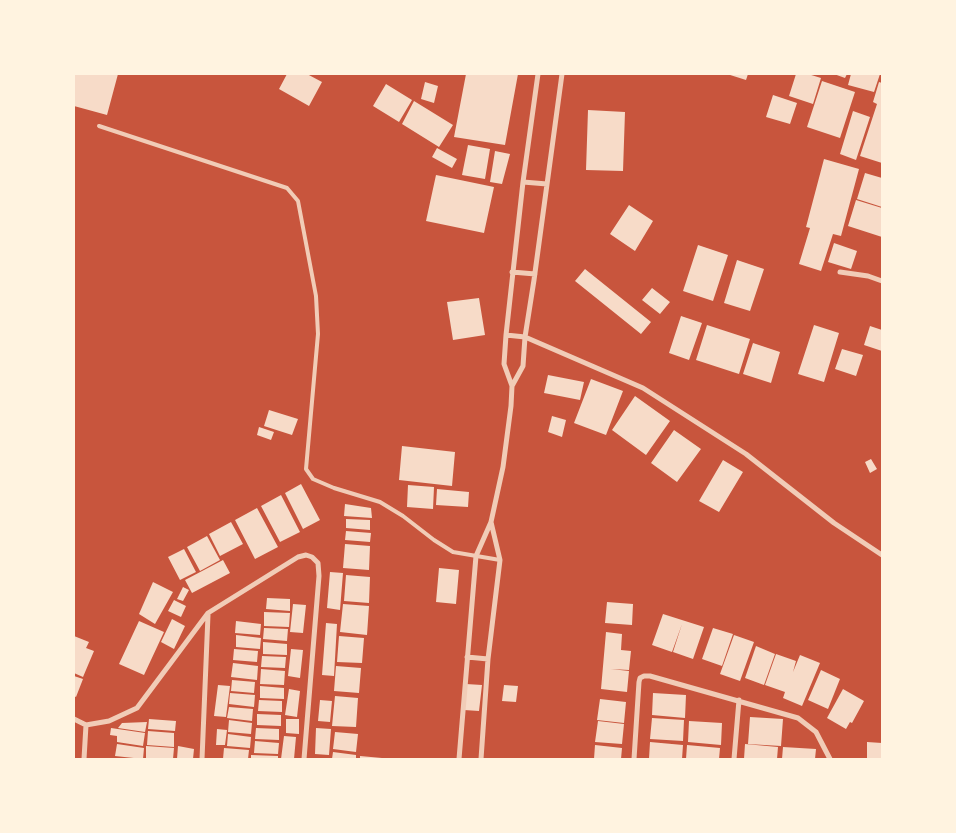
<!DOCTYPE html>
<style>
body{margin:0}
#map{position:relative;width:956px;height:833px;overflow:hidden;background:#c8553d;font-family:Cabin,sans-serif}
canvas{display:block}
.frame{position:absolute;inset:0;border:75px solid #fff3e0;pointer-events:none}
</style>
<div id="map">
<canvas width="956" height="833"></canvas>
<div class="frame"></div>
</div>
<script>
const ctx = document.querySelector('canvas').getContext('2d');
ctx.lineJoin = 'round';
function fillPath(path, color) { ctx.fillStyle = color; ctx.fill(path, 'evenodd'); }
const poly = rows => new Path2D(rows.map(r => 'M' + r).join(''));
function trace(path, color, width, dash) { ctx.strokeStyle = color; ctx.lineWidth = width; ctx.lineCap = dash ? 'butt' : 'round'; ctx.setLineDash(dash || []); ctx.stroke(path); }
fillPath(poly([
 [74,74,118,74,107,115,74,106],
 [287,74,307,74,322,82,309,106,279,89],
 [466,74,518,74,505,145,454,137],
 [727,74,748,74,746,80],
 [796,74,808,74,821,78,813,104,789,96],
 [834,74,847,74,845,78],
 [851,74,880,74,874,92,848,85],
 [822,81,855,92,840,138,807,127],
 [425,82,438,86,434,103,421,99],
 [879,82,882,83,882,163,860,156,877,104,873,102],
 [386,84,412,100,399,122,373,106],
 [773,95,797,103,790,124,766,117],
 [414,101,453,125,439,147,402,124],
 [588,110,625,112,623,171,586,170],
 [853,111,870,117,856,160,840,154],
 [468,145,490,149,485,179,462,175],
 [437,148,457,159,452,168,432,157],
 [495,151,510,154,502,184,490,182],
 [824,159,859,169,841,236,833,234,821,271,799,264,810,228,806,227],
 [865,173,882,178,882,207,857,199],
 [436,175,494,187,484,233,426,221],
 [856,200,882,208,882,237,848,226],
 [629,205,653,221,635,251,610,234],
 [834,243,857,251,851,269,828,262],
 [698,245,728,255,713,301,683,291],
 [737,260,764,269,750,311,724,303],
 [585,269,651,322,641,334,575,281],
 [652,288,670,302,660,314,642,300],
 [479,298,485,335,453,340,447,302],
 [681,316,702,323,689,360,669,353],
 [707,325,750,339,739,374,696,360],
 [814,325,839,333,824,382,798,374],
 [870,326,882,330,882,351,864,345],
 [753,343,780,352,771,383,743,374],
 [842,349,863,355,856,376,835,369],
 [548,375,584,382,580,400,544,393],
 [591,379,623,391,606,435,574,423],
 [635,396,670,421,646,455,612,430],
 [269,410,298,419,292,435,264,426],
 [552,416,566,420,562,437,548,432],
 [259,427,274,432,271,440,257,435],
 [674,430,701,449,677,482,651,463],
 [402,446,455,452,452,486,399,480],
 [871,459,877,469,870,473,865,462],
 [723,460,743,472,719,512,699,501],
 [301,484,320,520,303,529,285,493],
 [408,485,434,487,433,509,407,507],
 [437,489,469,492,468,507,436,505],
 [281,495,300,532,280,542,261,506],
 [345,504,371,508,372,518,344,516],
 [257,508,278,547,255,559,235,520],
 [346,519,370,520,370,530,346,528],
 [231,522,243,544,220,556,209,534],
 [346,531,371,533,370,542,345,540],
 [207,536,220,560,200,571,187,547],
 [345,544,370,546,369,570,343,568],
 [184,549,196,572,180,580,168,557],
 [223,560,230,573,192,593,185,580],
 [439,568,459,570,456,604,436,602],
 [330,572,343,573,340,610,327,608],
 [346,575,370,577,369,603,344,601],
 [153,582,173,592,155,624,139,614],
 [183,587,189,590,183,601,177,599],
 [267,598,290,599,290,611,266,609],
 [174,600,186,606,181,617,168,611],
 [607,602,633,604,632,625,605,623],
 [293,604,306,605,303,633,290,632],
 [343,604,369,606,367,635,340,632],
 [264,612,290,613,289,627,264,626],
 [663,614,704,627,693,659,673,652,682,624,672,652,652,645],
 [172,619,185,626,174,649,161,642],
 [139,621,164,632,144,675,119,664],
 [236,621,261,624,260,635,235,633],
 [326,623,337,624,334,676,322,675],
 [264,628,288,629,287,641,263,639],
 [713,628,733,634,722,666,702,659],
 [606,632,622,634,621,650,631,651,629,670,611,669,629,671,627,692,601,689],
 [236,635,261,638,260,649,236,647],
 [734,635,754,642,740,681,720,674],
 [74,636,89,642,86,648,94,651,83,677,74,673,75,660,74,659],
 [339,636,364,638,362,663,337,662],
 [263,642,287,644,287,655,263,654],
 [756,646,775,654,764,685,745,678],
 [234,649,258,651,257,662,233,660],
 [291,649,303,650,300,678,288,676],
 [776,654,796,661,793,672,800,655,820,663,802,706,783,698,785,692,765,685],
 [262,656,286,657,285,668,261,667],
 [233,663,258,666,257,680,231,677],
 [336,666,361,668,359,693,334,691],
 [261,669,285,671,284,685,260,684],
 [821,670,840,679,828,709,808,700],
 [74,676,83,679,76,697,74,696],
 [232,680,255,682,254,693,231,691],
 [466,684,482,685,479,711,464,710],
 [218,685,230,686,226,717,214,716],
 [504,685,518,686,516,702,502,701],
 [260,686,284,688,284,699,260,698],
 [289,689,300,691,297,717,285,715],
 [843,689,864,701,852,723,850,722,846,729,827,718],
 [230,693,255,695,254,707,229,704],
 [653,693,686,695,685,718,652,715],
 [335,696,358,698,356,727,332,726],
 [600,699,626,702,624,723,597,720],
 [259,700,282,701,282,712,258,711],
 [320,700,332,701,330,722,318,721],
 [229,707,253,709,252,721,227,718],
 [257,714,281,715,281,726,257,725],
 [750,717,783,719,781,746,748,744],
 [652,718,684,720,683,741,650,739],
 [149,719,176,721,175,731,148,729],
 [286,719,299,719,299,734,286,733],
 [229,720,252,723,251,734,228,732],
 [598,721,624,724,622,744,595,742],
 [689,721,722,723,721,745,688,742],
 [147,722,145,732,118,728,122,723],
 [111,728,145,733,143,746,117,742,117,736,110,735],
 [256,728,279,729,279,740,255,739],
 [316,728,331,729,329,755,315,754],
 [217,729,227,730,225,745,216,745],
 [148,731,174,733,174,747,147,745],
 [335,732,358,734,356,752,333,749],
 [228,734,251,737,250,748,227,746],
 [284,736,296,737,294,759,281,759],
 [255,741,279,743,278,754,254,753],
 [650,742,683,745,682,759,649,759],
 [867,742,882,743,882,759,867,759],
 [117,744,144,748,143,759,115,756],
 [745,744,778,747,777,759,744,759],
 [595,745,622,748,621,759,594,759],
 [687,745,720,748,719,759,686,759],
 [146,746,174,748,173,759,146,759],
 [178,746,194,749,193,759,177,759],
 [783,747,816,749,815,759,782,759],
 [224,748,249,750,248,759,223,759],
 [333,752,356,755,356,759,332,759],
 [251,755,278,756,278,759,251,759],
 [360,756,382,758,382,759,360,759]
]), '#f7dbc8');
trace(poly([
 [99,126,287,188,298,201,316,296,318,334,306,469,313,479,334,488,380,502,403,516,434,540,453,552,500,560]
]), '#f1ccb7', 4);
trace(poly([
 [523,182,547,184],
 [512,272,535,274],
 [840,272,868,276,882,281],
 [506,335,525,337,643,388,746,454,834,523,882,555],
 [512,386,523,366,525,337,534,280,562,74],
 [467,657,488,659],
 [74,719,86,725,109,721,137,708,208,613,298,557,306,555,312,557,318,563,319,576,304,759],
 [84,759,86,725],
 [202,759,208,615],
 [459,759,476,556,491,522,503,467,511,406,512,386,504,364,506,335,523,182,538,74],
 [481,759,488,659,500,560,491,522],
 [634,759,639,682,640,678,644,676,650,676,798,718,816,732,830,759],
 [734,759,739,700]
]), '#f1ccb7', 5);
</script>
